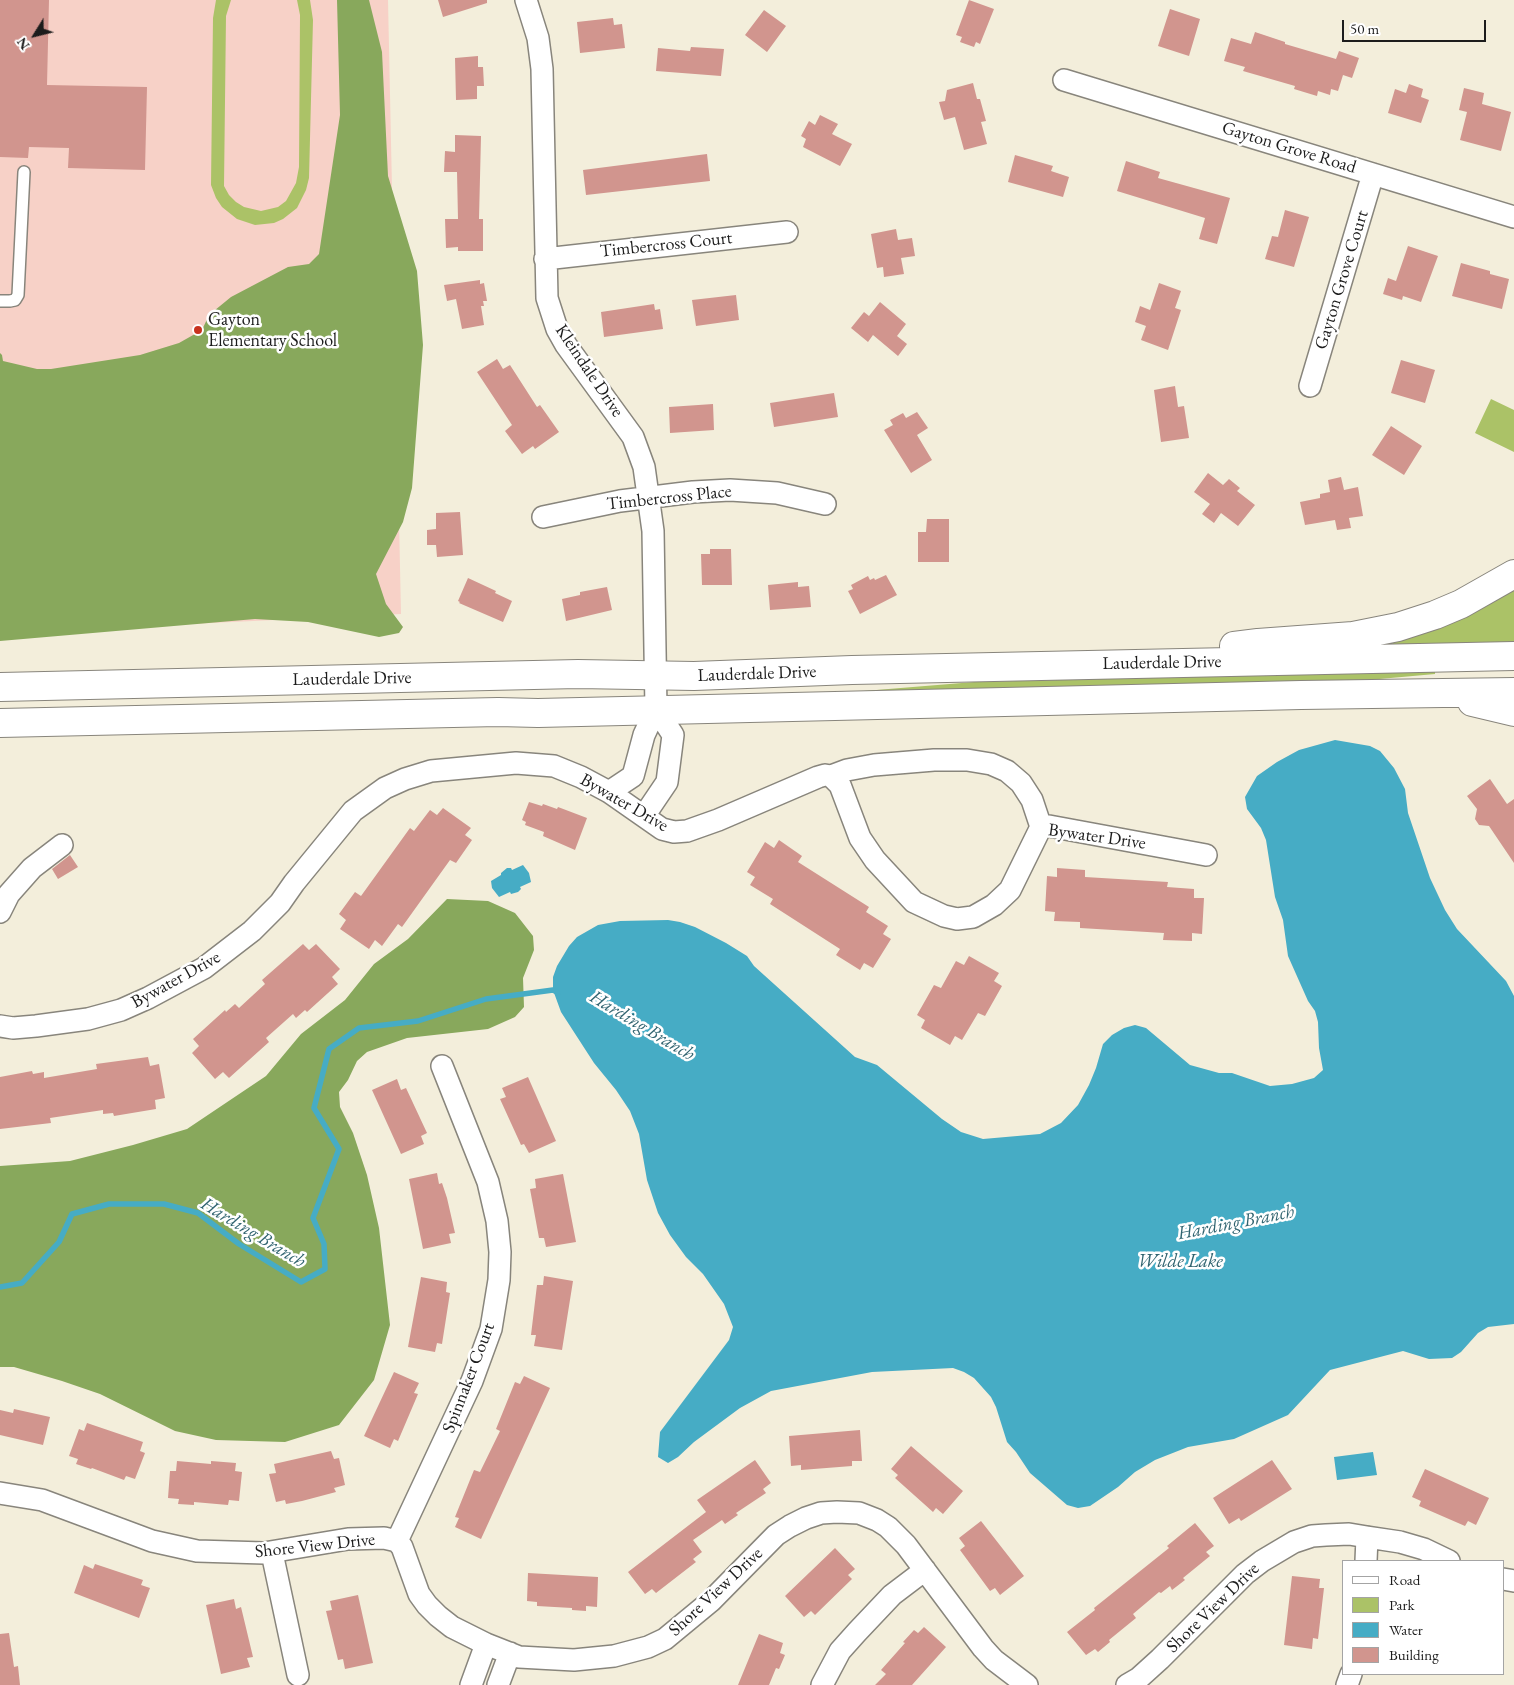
<!DOCTYPE html>
<style>
body{margin:0}
#map{position:relative;width:1514px;height:1685px;overflow:hidden;background:#f3eedb;font-family:"EB Garamond",serif}
canvas{display:block}
.legend{position:absolute;left:1342px;top:1560px;width:162px;height:115px;box-sizing:border-box;background:#fff;border:1px solid #a4a4a4;margin:0;padding:6px 9px;list-style:none;font-size:15px;color:#1c1c1c}
.legend li{display:flex;align-items:center;gap:10px;height:25px}
.legend b{width:25px;border:1px solid #a4a4a4}
.north{position:absolute;left:10px;top:10px;width:50px;height:50px;-webkit-text-stroke:4px #fff;paint-order:stroke;rotate:234deg;font-size:14px;font-weight:700;line-height:20px;text-align:center;color:#1c1c1c}
.north::after{content:'';display:block;margin:auto;width:18px;height:22px;background:#1c1c1c;clip-path:polygon(50% 0,100% 100%,50% 72%,0 100%)}
.scale{position:absolute;left:1342px;top:20px;width:144px;height:22px;box-sizing:border-box;border:2px solid #1c1c1c;border-top:0;padding-left:6px;font-size:15px;line-height:18px;white-space:nowrap;color:#1c1c1c;-webkit-text-stroke:4px #fff;paint-order:stroke}
</style>
<div id="map">
<canvas width="1514" height="1685"></canvas>
<ul class="legend">
<li><b style="height:6px;background:#fff"></b>Road</li>
<li><b style="height:14px;background:#abc267"></b>Park</li>
<li><b style="height:14px;background:#46acc5"></b>Water</li>
<li><b style="height:14px;background:#d1958e"></b>Building</li>
</ul>
<div class="north">N</div>
<div class="scale">50 m</div>
</div>
<script>
const ctx = document.querySelector('canvas').getContext('2d');
ctx.lineJoin = 'round';
function fillPath(path, color) { ctx.fillStyle = color; ctx.fill(path, 'evenodd'); }
const poly = rows => new Path2D(rows.map(r => 'M' + r).join(''));
function trace(path, color, width, dash) { ctx.strokeStyle = color; ctx.lineWidth = width; ctx.lineCap = dash ? 'butt' : 'round'; ctx.setLineDash(dash || []); ctx.stroke(path); }
function label(font, color, halo, rows, align = 'center') {
  ctx.font = font + ' "EB Garamond",serif'; ctx.lineWidth = 5; ctx.setLineDash([]); ctx.textBaseline = 'middle'; ctx.strokeStyle = halo; ctx.fillStyle = color; for (const [text, x, y, turn = 0] of rows) {
    ctx.save(); ctx.translate(x, y); ctx.rotate((+turn || 0) * Math.PI / 180); ctx.textAlign = isNaN(turn) ? turn : align; if (halo) ctx.strokeText(text, 0, 0); ctx.fillText(text, 0, 0); ctx.restore();
  }
}
fillPath(poly([
 [0,0,388,0,401,614,0,633]
]), '#f7d1c7');
fillPath(poly([
 [216,0,231,0,226,16,224,186,229,195,236,202,244,207,261,211,278,207,286,201,296,183,299,167,300,15,297,0,310,0,313,20,309,178,306,190,297,208,283,219,274,223,255,225,237,219,222,207,216,198,211,185,213,18],
 [1491,399,1514,410,1514,452,1475,433],
 [1514,587,1514,647,1392,647,1393,641],
 [1435,671,1435,674,1313,685,864,696,864,691,974,682]
]), '#abc267');
fillPath(poly([
 [337,0,369,0,382,52,388,176,417,271,423,345,412,488,403,522,376,574,386,604,403,627,399,633,379,637,308,622,255,619,0,641,0,353,2,355,3,361,37,369,51,369,140,355,179,343,202,330,209,315,231,297,288,267,309,264,319,254,340,115],
 [447,899,488,901,515,913,533,936,534,950,523,978,524,1007,515,1017,488,1029,407,1038,367,1052,357,1061,348,1080,339,1092,340,1107,353,1133,367,1175,379,1228,390,1325,374,1380,339,1425,285,1442,216,1440,175,1431,100,1394,62,1381,14,1367,0,1367,0,1166,70,1161,133,1145,187,1129,266,1076,301,1034,345,1000,374,964,408,939]
]), '#88a85c');
fillPath(poly([
 [1335,740,1370,746,1380,751,1394,768,1405,789,1408,813,1430,878,1445,910,1457,929,1506,981,1514,996,1514,1324,1488,1327,1478,1333,1461,1352,1452,1358,1429,1359,1403,1351,1330,1370,1288,1415,1234,1439,1188,1447,1155,1460,1135,1472,1118,1487,1090,1506,1078,1508,1067,1505,1030,1473,1016,1452,1007,1442,996,1407,991,1397,974,1378,964,1372,953,1368,872,1372,771,1391,740,1408,694,1442,678,1457,668,1463,658,1457,660,1432,729,1340,733,1327,724,1304,703,1274,686,1257,670,1235,658,1213,647,1180,639,1134,630,1111,616,1090,594,1063,561,1012,553,990,553,977,557,966,569,946,577,937,598,925,620,921,668,920,680,922,695,927,726,943,747,956,754,966,855,1057,877,1065,942,1119,961,1132,983,1139,1040,1134,1061,1123,1078,1105,1089,1085,1096,1068,1103,1044,1112,1035,1124,1028,1135,1025,1146,1028,1190,1065,1219,1073,1232,1073,1270,1086,1292,1084,1314,1078,1323,1070,1319,1048,1318,1022,1315,1011,1308,1001,1288,956,1283,920,1275,897,1266,840,1261,828,1247,809,1245,797,1257,776,1277,762,1299,750],
 [523,865,529,873,531,882,520,887,521,889,518,892,511,894,510,892,499,897,492,888,491,881,501,875,501,873,507,868,511,868,512,870],
 [1373,1452,1377,1475,1337,1480,1334,1457]
]), '#46acc5');
trace(poly([
 [0,1287,22,1283,59,1242,72,1214,109,1204,164,1204,198,1213,239,1244,301,1282,325,1269,324,1244,313,1218,339,1149,314,1108,329,1049,359,1028,418,1021,486,999,553,990,558,993]
]), '#46acc5', 5.5);
fillPath(poly([
 [0,0,49,0,47,85,147,87,145,170,68,168,69,148,29,147,28,158,0,157],
 [438,0,487,0,487,3,443,17],
 [969,0,994,9,980,44,976,42,974,47,960,42,962,37,956,35],
 [1170,9,1200,19,1189,56,1158,46],
 [764,10,786,26,767,52,745,35],
 [613,18,614,25,622,24,625,48,580,53,577,22],
 [1255,32,1285,42,1285,44,1336,59,1339,51,1359,58,1352,78,1343,75,1338,91,1331,89,1330,95,1318,91,1317,96,1294,89,1295,86,1243,71,1245,67,1224,61,1231,38,1251,44],
 [691,47,724,49,721,76,656,71,658,48,690,51],
 [478,56,478,67,483,67,484,86,477,86,477,99,456,100,455,58],
 [973,83,977,99,980,99,986,121,981,122,987,144,964,150,955,117,944,120,939,102,945,101,947,90],
 [1409,84,1423,89,1421,97,1429,100,1421,123,1388,113,1395,89,1406,93],
 [1464,88,1484,93,1482,104,1511,112,1501,151,1460,140,1467,112,1459,110],
 [820,115,838,124,832,134,852,144,840,166,803,147,806,139,801,136,809,121,815,125],
 [455,135,481,136,479,219,483,219,483,251,458,251,458,247,446,248,445,219,458,219,457,172,444,172,445,151,455,152],
 [707,154,710,181,586,195,583,170],
 [1015,155,1053,166,1051,171,1069,177,1063,197,1008,182],
 [1126,161,1160,172,1158,178,1230,198,1217,244,1199,239,1205,218,1117,191],
 [1285,210,1309,217,1294,267,1265,259,1272,236,1278,237],
 [896,229,898,240,912,238,915,256,901,258,904,274,884,277,883,267,877,268,871,234],
 [1408,246,1438,256,1421,302,1403,296,1402,300,1383,294,1388,278,1396,281],
 [1461,263,1490,271,1490,274,1509,279,1502,309,1452,296],
 [480,280,480,284,484,283,487,301,483,301,484,306,481,306,484,325,462,329,456,299,447,301,444,285],
 [1159,283,1181,291,1175,308,1181,310,1168,350,1141,340,1146,326,1135,322,1140,306,1150,310],
 [736,295,739,320,696,326,692,300],
 [880,302,906,324,897,336,907,344,898,356,873,335,868,342,851,328,864,312,869,316],
 [654,304,655,310,660,309,663,329,604,337,601,312],
 [497,359,503,369,510,365,537,407,540,405,559,432,535,449,533,446,522,454,505,431,512,425,477,372],
 [1401,360,1435,370,1425,403,1391,393],
 [1175,386,1178,407,1184,406,1189,438,1161,442,1154,390],
 [834,393,838,417,774,427,770,403],
 [713,404,714,430,670,433,669,407],
 [917,412,928,428,917,435,932,460,911,473,884,430,893,425,890,420,903,413,906,418],
 [1391,426,1422,446,1404,475,1372,455],
 [1208,473,1223,485,1229,479,1240,488,1237,491,1255,505,1238,526,1221,513,1214,523,1202,514,1210,504,1194,492],
 [1341,477,1344,490,1358,487,1363,516,1349,518,1351,528,1337,530,1335,520,1305,525,1300,502,1320,498,1320,494,1330,492,1328,480],
 [460,512,463,555,437,557,436,545,427,545,427,530,436,529,436,513],
 [927,519,949,519,949,562,918,562,918,532,926,532],
 [710,549,731,549,732,585,702,585,701,554,710,554],
 [886,575,897,595,860,614,848,591,853,589,851,585,868,576,870,580,874,578,875,580],
 [468,578,496,591,495,593,512,601,503,622,459,603,460,602,458,601],
 [798,582,798,587,809,586,811,607,770,610,768,585],
 [607,587,612,610,566,621,562,599,580,595,580,592],
 [1490,779,1507,804,1514,799,1514,863,1489,826,1479,825,1475,819,1477,809,1467,796],
 [529,802,542,806,543,804,557,809,558,807,587,818,575,850,543,836,544,832,525,825,526,822,522,820],
 [443,808,471,828,465,835,472,840,456,863,450,860,402,927,398,924,382,946,375,940,369,949,340,929,346,920,339,914,355,892,361,896,410,828,414,831,430,810,437,815],
 [779,840,802,856,798,862,869,907,866,912,888,926,883,934,891,939,873,968,864,963,860,970,836,955,840,949,770,904,773,899,750,885,755,877,747,872,765,842,774,848],
 [70,855,78,867,58,879,52,869],
 [1057,868,1085,870,1085,877,1168,882,1167,887,1194,889,1194,898,1204,898,1202,934,1192,933,1192,941,1163,940,1164,933,1080,928,1080,922,1054,921,1055,912,1045,911,1047,876,1057,877],
 [303,944,309,950,316,944,340,969,332,977,338,984,307,1012,305,1010,296,1018,293,1014,266,1038,269,1042,229,1078,223,1072,215,1079,192,1053,199,1046,193,1039,225,1010,226,1012,235,1004,239,1008,265,984,262,980],
 [969,956,999,973,994,981,1002,986,985,1016,978,1013,962,1040,955,1036,950,1045,921,1028,925,1020,917,1015,934,985,941,988,956,961,964,965],
 [148,1057,150,1066,159,1064,165,1098,155,1100,156,1109,114,1116,113,1113,103,1114,103,1110,50,1118,51,1123,0,1129,0,1077,32,1071,33,1074,44,1072,44,1078,97,1069,96,1064],
 [528,1077,556,1141,529,1153,524,1144,521,1145,500,1099,506,1097,502,1088],
 [397,1079,401,1090,406,1088,427,1133,421,1136,424,1144,401,1154,372,1090],
 [437,1173,439,1184,442,1183,447,1198,455,1233,449,1234,451,1243,423,1249,409,1179],
 [563,1174,576,1242,546,1247,544,1238,539,1238,530,1189,536,1188,535,1179],
 [544,1276,573,1281,562,1350,534,1346,536,1335,531,1335,537,1285,543,1285],
 [421,1277,447,1282,446,1292,450,1293,442,1344,437,1343,435,1352,408,1347],
 [394,1372,419,1383,414,1393,418,1394,398,1441,394,1439,390,1448,364,1436],
 [524,1376,550,1388,481,1539,455,1527,459,1518,455,1517,474,1470,480,1472,500,1431,496,1429,515,1382,520,1384],
 [14,1409,50,1417,43,1445,0,1435,0,1410,13,1413],
 [87,1423,143,1442,140,1451,145,1453,135,1479,126,1476,124,1480,92,1468,91,1469,76,1464,78,1459,69,1456,79,1429,84,1431],
 [860,1430,862,1461,852,1461,852,1466,801,1470,801,1465,791,1466,789,1436],
 [911,1446,963,1491,943,1514,936,1508,933,1512,895,1478,898,1475,891,1469],
 [331,1451,334,1459,339,1458,345,1485,334,1488,336,1492,302,1501,286,1504,285,1500,276,1502,269,1474,276,1473,274,1464],
 [755,1460,771,1483,763,1489,766,1493,736,1513,738,1515,725,1524,722,1520,693,1540,702,1552,693,1559,696,1562,656,1593,652,1589,645,1594,628,1572,706,1512,697,1500],
 [1272,1460,1292,1489,1241,1521,1239,1518,1229,1524,1213,1498],
 [177,1461,211,1464,211,1461,236,1463,235,1471,242,1472,239,1501,229,1500,228,1505,194,1502,194,1505,178,1504,179,1499,168,1498,170,1471,176,1471],
 [1425,1469,1489,1498,1476,1525,1468,1521,1465,1526,1419,1506,1421,1501,1412,1497],
 [981,1521,1024,1576,1000,1595,995,1588,990,1591,960,1550,965,1546,959,1538],
 [1195,1523,1214,1546,1206,1552,1210,1556,1183,1578,1185,1580,1172,1590,1170,1586,1161,1593,1159,1592,1133,1614,1136,1618,1109,1640,1110,1642,1098,1652,1095,1649,1086,1655,1067,1632,1095,1610,1094,1608,1169,1548,1167,1546],
 [835,1548,855,1569,848,1575,852,1579,815,1615,811,1611,804,1617,785,1596],
 [95,1564,143,1580,141,1585,150,1588,139,1618,74,1593,84,1565,93,1569],
 [528,1573,598,1577,597,1607,586,1606,586,1611,572,1610,572,1608,537,1606,537,1602,527,1601],
 [1292,1576,1320,1579,1319,1588,1324,1588,1318,1639,1313,1638,1312,1649,1284,1645],
 [358,1595,373,1663,345,1669,343,1659,338,1660,326,1611,332,1610,330,1601],
 [234,1599,236,1609,241,1607,253,1657,247,1658,250,1667,221,1674,206,1605],
 [924,1627,946,1647,912,1685,875,1685,886,1674,881,1670,905,1643,903,1642,914,1630,918,1633],
 [9,1633,14,1667,18,1666,20,1685,0,1685,0,1634],
 [759,1634,783,1643,780,1653,785,1655,779,1669,776,1668,769,1685,738,1685]
]), '#d1958e');
const lane = poly([
 [0,301,10,301,15,300,18,295,24,172]
]);
const street = poly([
 [526,0,538,38,542,69,547,298,557,329,566,345,633,437,644,467,653,531,656,709,644,735,633,776,609,792],
 [1064,80,1514,217],
 [545,259,787,232],
 [1310,386,1373,174],
 [543,517,620,501,693,492,730,490,777,493,825,504],
 [831,776,847,770,874,765,934,760,967,760,991,764,1007,771,1021,783,1032,800,1041,827],
 [644,816,667,782,673,735,656,709],
 [0,912,9,894,32,868,62,845],
 [0,1026,13,1028,36,1026,88,1019,121,1010,148,998,204,968,252,931,280,903,294,883,353,811,385,788,405,779,431,771,516,763,554,766,581,777,609,792,662,829,674,832,687,831,718,820,818,777,825,775,831,776,840,785,860,838,875,860,914,902,944,916,957,919,973,917,994,905,1010,890,1041,827,1049,826,1206,855],
 [0,1493,42,1500,152,1541,197,1551,264,1553,348,1539,384,1538,397,1541,402,1547,419,1594,427,1605,438,1616,452,1627,486,1644,519,1657,574,1660,614,1656,648,1647,665,1639,711,1601,776,1535,790,1526,806,1518,821,1513,837,1512,859,1513,877,1520,888,1527,906,1545,983,1648,994,1660,1027,1685],
 [397,1541,472,1381,491,1329,499,1280,500,1252,497,1221,488,1182,442,1066],
 [272,1553,298,1675],
 [1366,1561,1367,1537],
 [1503,1579,1514,1581],
 [471,1685,486,1644],
 [498,1685,510,1653],
 [822,1685,840,1651,857,1632,892,1595,925,1570],
 [1127,1685,1139,1678,1160,1659,1245,1574,1262,1561,1294,1542,1312,1536,1326,1535,1349,1534,1367,1537,1400,1542,1424,1549,1449,1561],
 [1347,1685,1351,1674]
]);
const secondary = poly([
 [1234,646,1258,643,1353,636,1398,627,1435,615,1461,604,1514,574],
 [0,687,578,674,694,676,852,670,1514,656],
 [1472,702,1514,712],
 [0,723,498,712,538,713,1301,695,1514,692]
]);
trace(lane, '#88857c', 14);
trace(street, '#88857c', 24);
trace(secondary, '#88857c', 30);
trace(lane, '#fff', 11);
trace(street, '#fff', 21);
trace(secondary, '#fff', 28);
for (const [x, y, r, color] of [
 [198,330,5,"#c8321e"]
]) { const dot = new Path2D(); dot.arc(x, y, r, 0, 2 * Math.PI); ctx.fillStyle = color; ctx.fill(dot); trace(dot, '#fff', 2); }
label('18px', '#1c1c1c', '#fff', [
 ["Gayton Grove Road",1289,148,17],
 ["Timbercross Court",666,245,-6],
 ["Gayton Grove Court",1342,280,-73],
 ["Kleindale Drive",589,371,56],
 ["Timbercross Place",669,498,-6],
 ["Lauderdale Drive",1162,663,-1],
 ["Lauderdale Drive",757,674,-2],
 ["Lauderdale Drive",352,679,-1],
 ["Bywater Drive",624,803,30],
 ["Bywater Drive",1097,837,8],
 ["Bywater Drive",176,980,-29],
 ["Spinnaker Court",469,1378,-69],
 ["Shore View Drive",315,1546,-6],
 ["Shore View Drive",716,1592,-43],
 ["Shore View Drive",1213,1608,-44]
]);
label('18px', '#1c1c1c', '#fff', [
 ["Gayton",208,320],
 ["Elementary School",208,341]
], 'left');
label('italic 19px', '#316470', '#fff', [
 ["Harding Branch",642,1026,31],
 ["Harding Branch",1236,1223,-11],
 ["Harding Branch",253,1233,31],
 ["Wilde Lake",1180,1262]
]);
</script>
